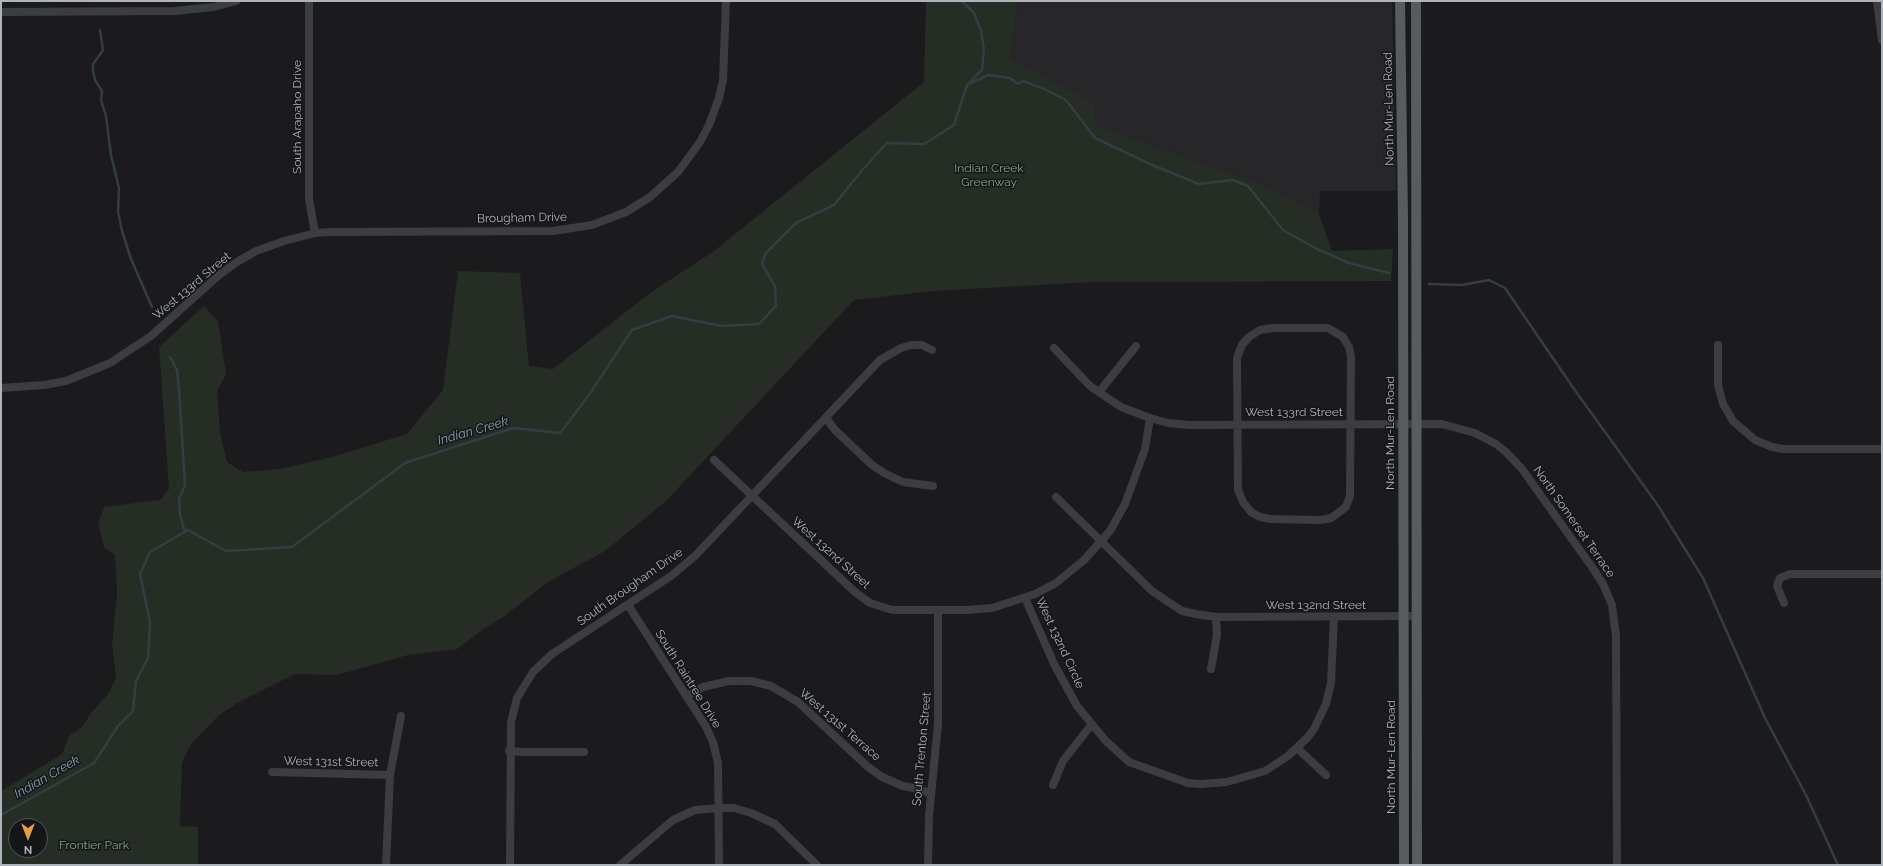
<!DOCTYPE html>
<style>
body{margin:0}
#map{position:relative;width:1883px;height:866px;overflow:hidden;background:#1b1b1d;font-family:Raleway,sans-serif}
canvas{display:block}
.frame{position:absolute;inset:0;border:2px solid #aeb4bb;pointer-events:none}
.north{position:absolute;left:8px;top:818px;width:40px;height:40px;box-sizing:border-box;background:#151618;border:1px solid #525559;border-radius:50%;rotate:180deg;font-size:11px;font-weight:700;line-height:16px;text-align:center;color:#aeb4bb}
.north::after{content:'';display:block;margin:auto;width:14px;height:18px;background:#e79c48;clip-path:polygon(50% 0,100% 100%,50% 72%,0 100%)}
</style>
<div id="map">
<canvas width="1883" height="866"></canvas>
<div class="frame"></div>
<div class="north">N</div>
</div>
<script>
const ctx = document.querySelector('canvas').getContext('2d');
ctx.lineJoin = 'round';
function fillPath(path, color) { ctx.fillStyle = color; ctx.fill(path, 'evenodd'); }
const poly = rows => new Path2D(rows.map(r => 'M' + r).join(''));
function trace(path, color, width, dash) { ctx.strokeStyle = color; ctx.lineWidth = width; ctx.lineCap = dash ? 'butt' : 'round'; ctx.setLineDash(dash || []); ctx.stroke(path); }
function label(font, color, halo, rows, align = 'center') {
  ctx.font = font + ' Raleway,sans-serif'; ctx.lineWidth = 3; ctx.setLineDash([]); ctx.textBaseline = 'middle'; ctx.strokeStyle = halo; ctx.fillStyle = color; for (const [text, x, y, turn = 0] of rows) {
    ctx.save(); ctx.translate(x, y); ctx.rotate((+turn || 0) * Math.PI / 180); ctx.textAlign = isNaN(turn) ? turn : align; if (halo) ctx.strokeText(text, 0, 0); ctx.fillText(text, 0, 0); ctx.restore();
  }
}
fillPath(poly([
 [1017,1,1392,1,1396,191,1320,191,1319,214,1276,190,1096,125,1011,60]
]), '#27272a');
fillPath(poly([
 [926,1,1017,1,1011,60,1093,103,1096,125,1276,190,1319,214,1332,251,1393,249,1391,281,1092,282,933,291,854,300,666,501,605,551,548,582,502,618,485,628,457,649,408,655,337,675,295,674,237,703,219,715,191,744,182,763,180,826,198,827,198,865,1,865,1,791,62,754,69,736,82,727,91,713,108,694,116,678,112,644,117,594,115,555,104,548,98,523,104,507,160,500,169,489,159,347,204,306,218,321,226,374,217,391,220,432,227,462,243,472,280,469,332,457,407,434,443,390,458,271,520,273,529,366,553,369,650,293,714,251,924,82],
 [16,826,40,826,40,850,16,850]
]), '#252d25');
trace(poly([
 [100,30,103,50,93,64,93,71,95,80,102,91,101,100,106,116,111,155,119,188,118,212,122,231,131,259,152,307],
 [969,84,988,75,1010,78,1018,84,1023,81,1044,89,1066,100,1095,138,1150,164,1199,184,1233,180,1248,186,1283,230,1315,248,1349,263,1389,273],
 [1429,284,1462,285,1489,280,1505,288,1574,389,1657,504,1703,578,1765,718,1806,795,1838,865],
 [170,357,177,370,179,390,185,485,179,499,180,515,185,532],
 [1,815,94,763,118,726,133,711,136,681,148,658,150,622,140,574,150,552,188,530,226,551,292,547,405,463,513,428,560,433,589,395,632,330,672,316,721,326,759,324,776,306,775,286,762,264,765,254,796,223,834,205,864,168,887,143,924,144,954,125,967,85,982,70,984,50,981,31,974,13,962,1]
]), '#333e42', 2.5);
trace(poly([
 [309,1,309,199,315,233],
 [1877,1,1882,40],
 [1,12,174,11,214,7,236,1],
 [1273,328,1328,328,1343,337,1349,347,1351,356,1350,496,1346,507,1331,518,1321,520,1270,519,1260,517,1251,512,1243,502,1238,490,1237,358,1242,345,1249,337,1260,330,1273,328],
 [1718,345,1718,385,1723,404,1733,421,1755,440,1772,447,1783,449,1882,449],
 [1054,348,1090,386,1121,407,1150,418,1168,423,1189,425,1442,424,1475,433,1496,444,1506,452,1522,469,1594,570,1603,584,1612,605,1616,636,1617,865],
 [1,388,44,385,66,381,110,363,151,336,219,275,237,262,256,251,284,241,315,233,331,232,553,231,592,225,626,212,650,197,678,172,700,142,709,125,719,98,723,80,726,1],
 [1099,392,1136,346],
 [826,418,835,430,872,465,884,473,903,482,933,486],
 [714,460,855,592,870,603,892,610,966,610,992,608,1035,594,1056,583,1084,560,1110,531,1125,504,1145,449,1150,418],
 [1056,497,1152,591,1182,611,1196,614,1216,617,1416,616],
 [1025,598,1054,664,1077,706,1105,740,1129,762,1188,783,1201,784,1227,782,1265,771,1288,756,1307,738,1314,729,1326,704,1331,683,1334,617],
 [1784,603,1777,586,1780,578,1790,574,1882,574],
 [628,605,705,725,713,742,718,763,719,865],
 [1211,669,1217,635,1216,617],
 [687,696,703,687,729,681,751,681,771,686,798,702,867,766,882,777,903,786,919,789,931,794],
 [1297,748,1326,775],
 [509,751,524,752,584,752],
 [272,772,390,775],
 [1053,785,1063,761,1092,724],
 [386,865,390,775,401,716],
 [510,865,511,722,517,698,533,672,552,654,671,576,695,556,880,360,901,348,911,345,922,345,932,350],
 [620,865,673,820,695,810,719,808,734,808,751,813,775,824,817,865],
 [928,865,929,816,938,724,938,610]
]), '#3c3d41', 8);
trace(poly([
 [1400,1,1403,218,1404,865],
 [1416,1,1417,865]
]), '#585b60', 10);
label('12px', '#aeb4bb', '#151618', [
 ["North Mur-Len Road",1389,109,-91],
 ["South Arapaho Drive",297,117,-90],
 ["Brougham Drive",522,218,-1],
 ["West 133rd Street",192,286,-40],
 ["West 133rd Street",1294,412],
 ["North Mur-Len Road",1390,433,-90],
 ["North Somerset Terrace",1574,522,55],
 ["West 132nd Street",831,553,42],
 ["South Brougham Drive",630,587,-35],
 ["West 132nd Street",1316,605],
 ["West 132nd Circle",1060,643,65],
 ["South Raintree Drive",688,679,58],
 ["West 131st Terrace",840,725,41],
 ["South Trenton Street",922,749,-85],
 ["North Mur-Len Road",1391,757,-90],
 ["West 131st Street",331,762,1]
]);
label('12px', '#89a586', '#151618', [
 ["Indian Creek",989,168],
 ["Greenway",989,182],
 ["Frontier Park",94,845]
]);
label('italic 13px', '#88a5b3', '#151618', [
 ["Indian Creek",473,431,-16],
 ["Indian Creek",47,777,-30]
]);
</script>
